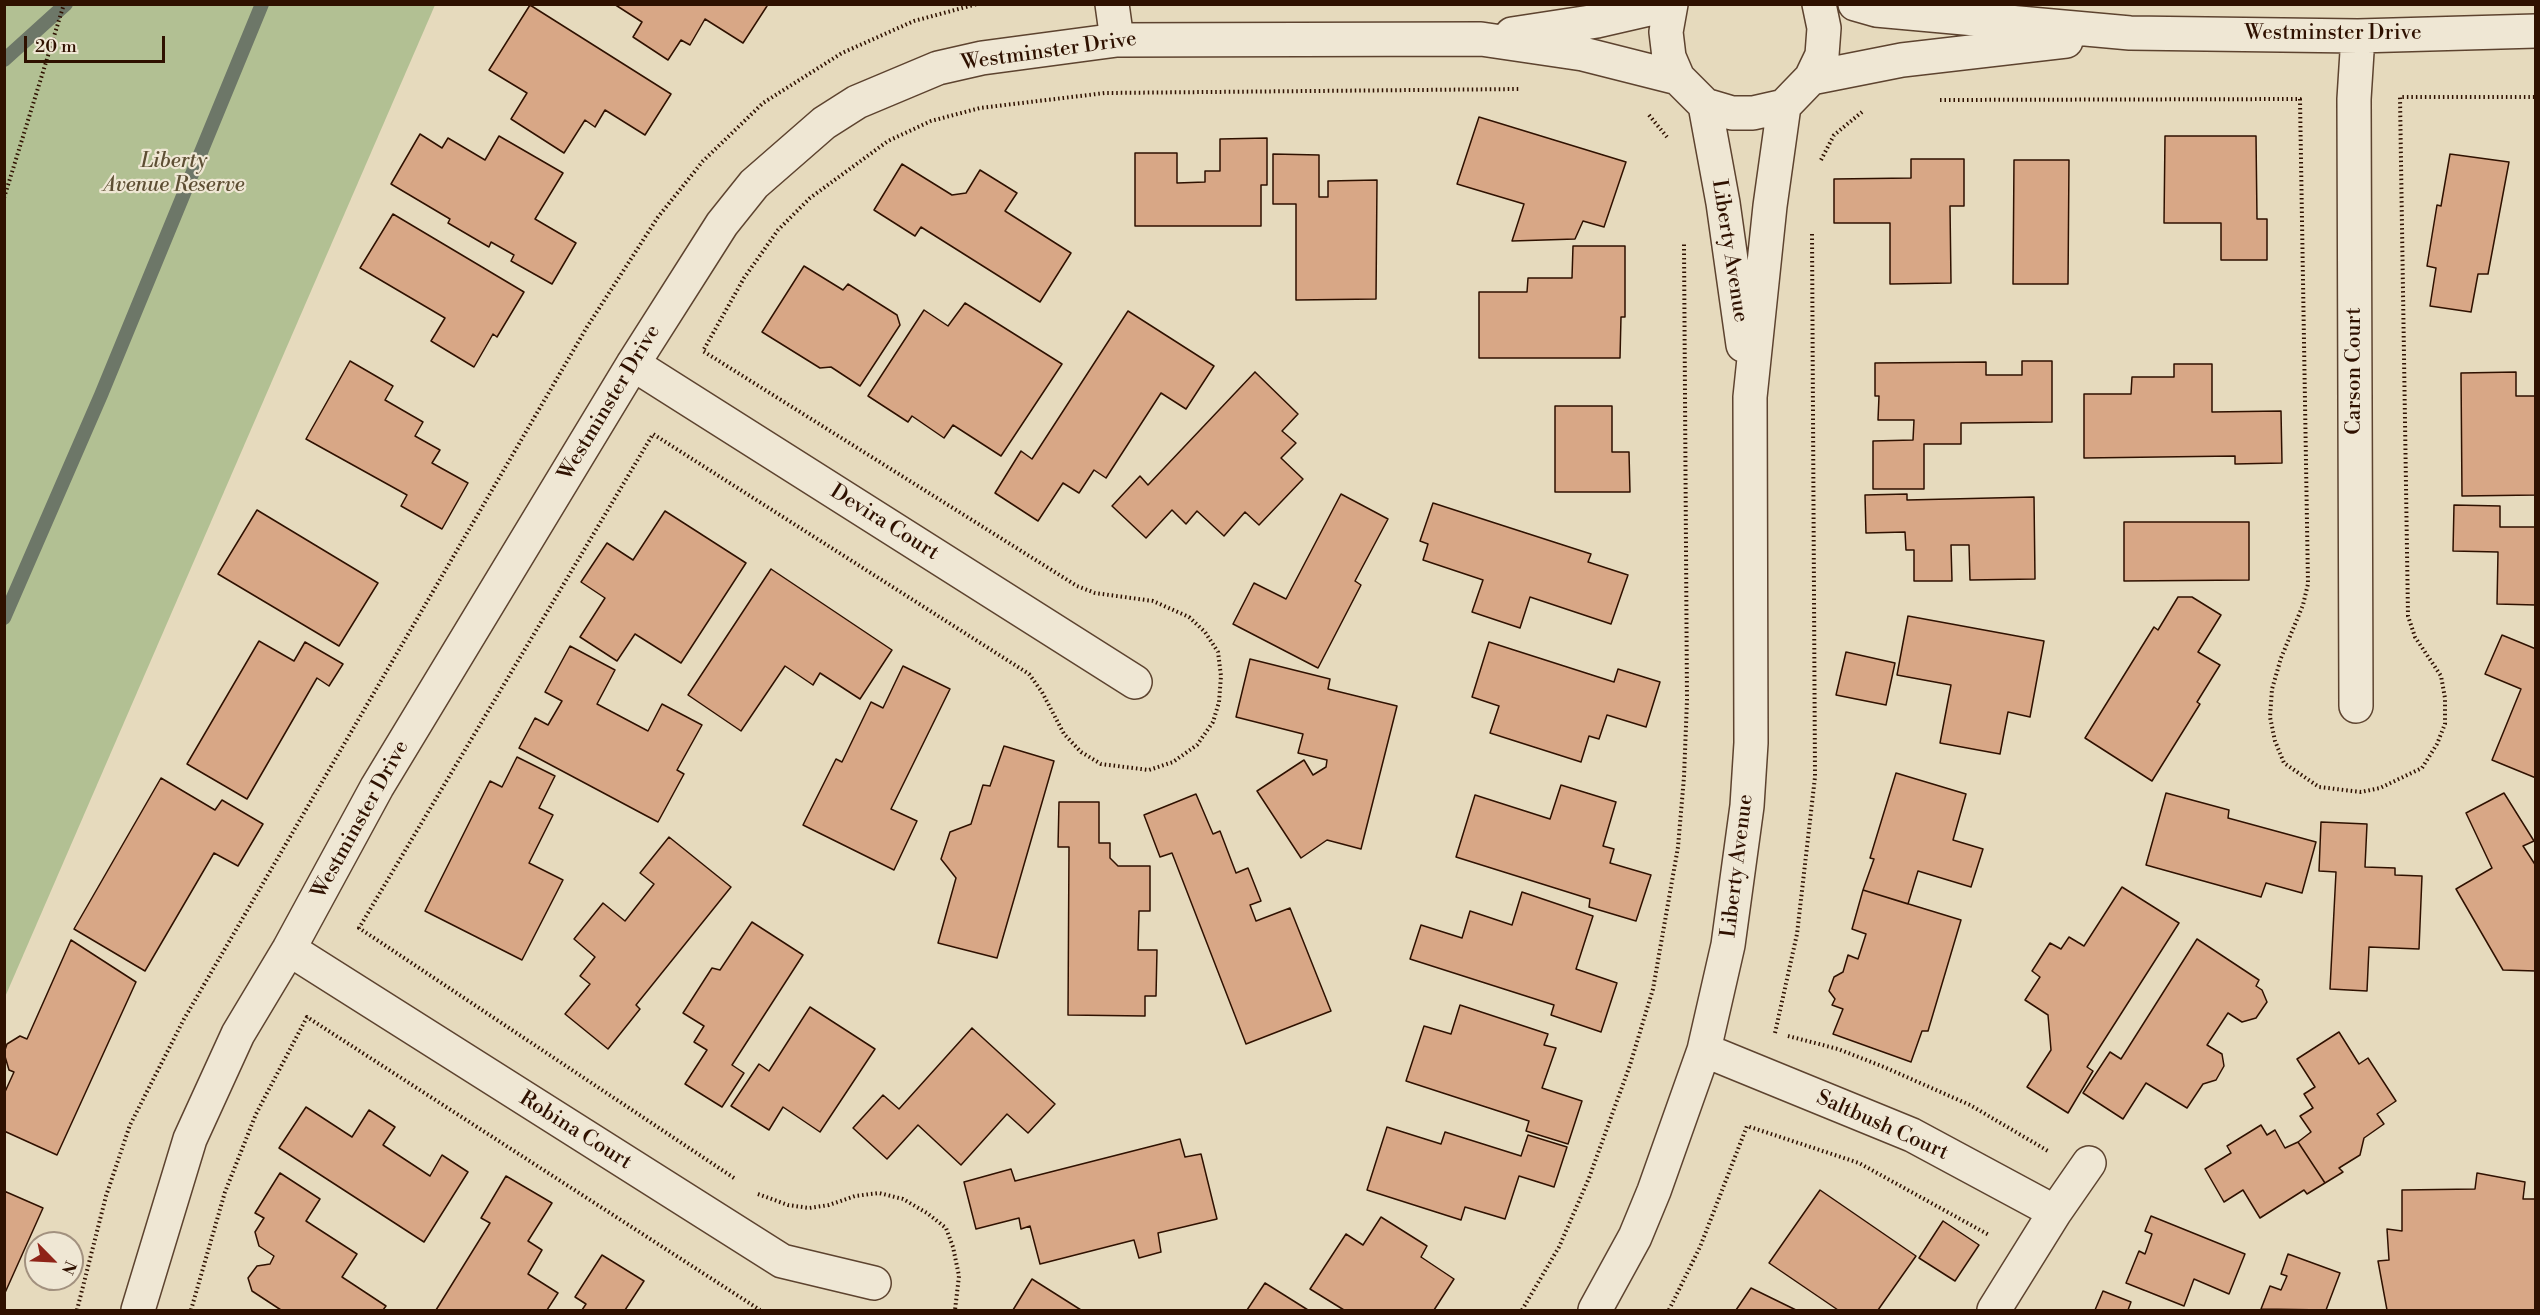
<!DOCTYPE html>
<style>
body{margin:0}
#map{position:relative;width:2540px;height:1315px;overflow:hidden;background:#e6dabd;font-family:"Libre Bodoni",serif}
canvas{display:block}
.frame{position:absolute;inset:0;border:6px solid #2f1100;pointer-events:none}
.north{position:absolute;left:24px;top:1231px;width:60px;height:60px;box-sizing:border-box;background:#efe7d4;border:2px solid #a2917f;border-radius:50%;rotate:114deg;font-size:16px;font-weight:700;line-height:24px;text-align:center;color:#2f1100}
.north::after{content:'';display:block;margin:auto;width:21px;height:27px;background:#8f2418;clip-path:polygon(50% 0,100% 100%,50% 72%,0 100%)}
.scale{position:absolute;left:24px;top:36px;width:141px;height:27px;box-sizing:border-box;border:3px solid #2f1100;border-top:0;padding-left:8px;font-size:18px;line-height:21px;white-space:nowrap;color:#2f1100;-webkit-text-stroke:4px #efe7d4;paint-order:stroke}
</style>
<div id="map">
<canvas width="2540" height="1315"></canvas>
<div class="frame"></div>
<div class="north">N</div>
<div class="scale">20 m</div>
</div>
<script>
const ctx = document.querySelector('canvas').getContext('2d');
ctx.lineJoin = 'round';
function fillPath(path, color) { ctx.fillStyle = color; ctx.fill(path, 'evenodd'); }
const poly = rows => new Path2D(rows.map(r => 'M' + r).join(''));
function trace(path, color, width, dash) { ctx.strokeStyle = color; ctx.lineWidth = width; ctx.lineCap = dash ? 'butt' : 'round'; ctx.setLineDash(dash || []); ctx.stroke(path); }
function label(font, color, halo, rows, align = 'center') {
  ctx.font = font + ' "Libre Bodoni",serif'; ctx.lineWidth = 4.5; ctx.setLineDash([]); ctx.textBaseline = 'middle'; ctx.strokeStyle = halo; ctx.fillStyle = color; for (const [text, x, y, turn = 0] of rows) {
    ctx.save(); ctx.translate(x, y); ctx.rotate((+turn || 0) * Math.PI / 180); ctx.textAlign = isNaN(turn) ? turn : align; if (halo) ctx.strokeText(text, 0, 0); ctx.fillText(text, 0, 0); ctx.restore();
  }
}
fillPath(poly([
 [5,4,435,5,5,997,4,5]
]), '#b2c093');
trace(poly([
 [4,60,66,4],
 [4,618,101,395,262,4]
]), '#6d7768', 14);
const building = poly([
 [614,4,765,4,767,6,743,43,705,19,690,45,681,40,668,60,633,37,642,22,614,4],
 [530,5,671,94,645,135,605,110,595,127,585,120,564,153,511,119,527,93,489,70,530,5],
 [1479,117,1626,162,1604,227,1583,221,1575,239,1512,241,1524,204,1457,184,1479,117],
 [420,134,442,148,448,138,485,160,499,136,563,173,535,219,576,243,552,284,511,261,514,255,491,242,489,247,448,223,450,219,391,184,420,134],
 [2165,136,2256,136,2257,219,2267,219,2267,260,2221,260,2221,223,2164,223,2165,136],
 [1267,138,1267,185,1261,185,1261,226,1135,226,1135,153,1177,153,1177,183,1205,182,1205,171,1220,171,1220,139,1267,138],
 [1273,154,1319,155,1319,197,1328,197,1328,181,1377,180,1376,299,1296,300,1296,204,1273,204,1273,154],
 [2450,154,2509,162,2488,274,2478,274,2471,312,2430,306,2436,268,2427,266,2437,205,2441,206,2450,154],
 [1911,159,1964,159,1964,206,1950,206,1951,283,1890,284,1890,223,1834,223,1834,179,1911,178,1911,159],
 [2014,160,2069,160,2068,284,2013,284,2014,160],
 [902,164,952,195,966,193,980,170,1017,193,1005,211,1071,253,1040,302,921,227,915,236,874,210,902,164],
 [393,214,524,292,497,337,493,334,474,367,431,341,445,318,360,268,393,214],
 [1573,246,1625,246,1625,317,1621,317,1620,358,1479,358,1479,292,1527,292,1528,278,1572,278,1573,246],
 [804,266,843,290,848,284,897,315,900,325,860,386,831,367,820,368,762,332,804,266],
 [965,303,1062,364,1001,456,953,425,944,438,912,416,908,422,868,396,924,310,948,326,965,303],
 [1128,311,1214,366,1186,409,1161,393,1106,478,1094,470,1079,493,1063,483,1038,521,995,493,1021,451,1032,459,1128,311],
 [350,361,393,386,385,400,423,422,415,436,440,450,432,463,468,483,442,529,401,506,407,495,306,439,350,361],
 [2022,361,2052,361,2052,422,1961,423,1961,444,1924,444,1924,489,1873,489,1873,441,1913,440,1914,420,1878,420,1879,396,1875,396,1875,363,1986,362,1986,375,2022,375,2022,361],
 [2174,364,2212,364,2212,412,2281,411,2282,463,2235,464,2235,456,2084,458,2084,394,2131,394,2132,377,2174,377,2174,364],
 [1255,372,1298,414,1282,431,1296,443,1281,458,1303,479,1259,525,1245,512,1224,536,1197,511,1186,524,1172,510,1146,538,1112,506,1140,476,1148,485,1255,372],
 [2516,372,2516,396,2536,396,2536,495,2462,496,2461,373,2516,372],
 [1555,406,1612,406,1612,452,1629,452,1630,492,1555,492,1555,406],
 [1341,494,1388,519,1355,581,1361,585,1318,668,1233,624,1254,583,1286,599,1341,494],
 [1907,494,1907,500,2034,497,2035,579,1970,580,1969,545,1951,545,1952,581,1914,581,1914,550,1906,550,1905,532,1866,533,1865,495,1907,494],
 [1433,503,1591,554,1588,562,1628,575,1611,624,1530,597,1520,628,1472,612,1483,580,1423,560,1428,544,1420,541,1433,503],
 [2454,505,2500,506,2500,527,2536,527,2536,605,2497,604,2498,552,2453,551,2454,505],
 [257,510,378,583,339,646,218,574,257,510],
 [665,511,746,563,681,663,635,634,617,661,580,637,605,598,581,582,607,543,633,560,665,511],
 [2124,522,2249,522,2249,580,2124,581,2124,522],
 [771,569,892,650,860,699,820,673,813,685,785,666,741,731,688,695,771,569],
 [2178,597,2192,597,2221,615,2198,652,2220,665,2197,702,2200,704,2152,781,2085,738,2154,627,2158,630,2178,597],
 [1908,616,2044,641,2030,717,2008,712,2000,754,1940,743,1951,685,1897,675,1908,616],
 [2502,635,2536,649,2536,778,2492,760,2521,689,2485,674,2502,635],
 [259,641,294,661,305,642,343,664,329,686,317,678,247,799,187,764,259,641],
 [1489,642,1614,682,1618,669,1660,682,1646,727,1607,715,1599,739,1589,736,1581,762,1490,733,1499,706,1472,697,1489,642],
 [570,646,615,670,597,704,648,731,662,704,702,725,677,770,684,774,658,822,519,748,535,718,548,725,562,701,545,692,570,646],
 [1846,652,1895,663,1886,705,1836,695,1846,652],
 [1250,659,1330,679,1328,689,1397,706,1361,849,1327,840,1301,858,1257,791,1304,760,1313,775,1326,767,1327,760,1298,753,1303,734,1236,717,1250,659],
 [903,666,950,689,891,809,917,821,894,870,803,825,836,759,842,762,871,702,883,708,903,666],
 [1004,746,1054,761,997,958,938,943,956,878,941,859,950,832,971,824,983,785,990,786,1004,746],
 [517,757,555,776,539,808,553,815,529,863,563,880,522,960,425,911,490,781,502,787,517,757],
 [1896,773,1966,794,1953,840,1983,849,1971,887,1918,871,1908,904,1863,890,1874,859,1870,858,1896,773],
 [161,778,215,810,222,800,263,824,238,866,214,853,145,971,74,929,161,778],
 [1561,785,1616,802,1603,846,1614,849,1610,863,1651,875,1636,921,1589,907,1590,899,1456,857,1475,795,1550,819,1561,785],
 [2166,793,2229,810,2228,818,2316,842,2302,893,2266,883,2261,897,2146,865,2166,793],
 [2504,793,2534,841,2523,846,2536,866,2536,971,2503,970,2456,889,2492,868,2466,813,2504,793],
 [1196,794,1213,834,1220,831,1236,873,1248,868,1261,901,1250,905,1256,921,1290,908,1331,1011,1246,1044,1172,853,1160,857,1144,815,1196,794],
 [1059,802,1099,802,1099,843,1110,843,1110,858,1118,866,1150,866,1150,911,1139,911,1138,950,1157,950,1156,996,1145,996,1145,1016,1068,1015,1069,847,1058,847,1059,802],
 [2321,822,2367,824,2365,867,2395,868,2395,875,2422,876,2419,949,2369,947,2367,991,2330,989,2336,872,2319,871,2321,822],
 [669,837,731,887,636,1005,640,1009,608,1049,565,1014,590,984,580,976,595,957,574,939,603,903,625,921,654,884,640,873,669,837],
 [2122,887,2179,923,2087,1067,2093,1071,2068,1113,2027,1087,2051,1050,2048,1015,2025,1000,2040,977,2032,971,2050,943,2061,949,2069,937,2084,946,2122,887],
 [1863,890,1961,920,1928,1031,1922,1031,1911,1062,1833,1034,1843,1009,1832,1005,1835,999,1829,991,1834,977,1843,972,1848,955,1858,959,1866,934,1852,929,1863,890],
 [1522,892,1593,916,1576,969,1617,983,1601,1032,1551,1015,1554,1005,1410,959,1421,925,1462,938,1470,911,1512,925,1522,892],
 [752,922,803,955,732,1065,744,1073,722,1107,685,1084,707,1050,694,1042,704,1026,683,1013,712,968,720,970,752,922],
 [2197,939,2259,980,2256,986,2262,990,2267,1002,2256,1018,2242,1022,2228,1013,2207,1045,2222,1054,2224,1066,2216,1080,2203,1084,2187,1108,2146,1083,2123,1119,2083,1093,2110,1052,2121,1059,2197,939],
 [71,940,136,982,57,1155,4,1131,4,1094,14,1072,9,1070,4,1053,7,1044,20,1036,27,1039,71,940],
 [1460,1005,1548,1034,1544,1045,1556,1048,1542,1088,1582,1101,1568,1144,1526,1131,1529,1121,1406,1081,1424,1026,1451,1034,1460,1005],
 [810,1007,875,1049,820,1132,783,1107,769,1130,731,1106,759,1064,769,1071,810,1007],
 [972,1028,1055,1104,1028,1133,1007,1114,961,1165,918,1125,887,1159,853,1128,883,1095,899,1109,972,1028],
 [2339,1032,2359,1064,2368,1058,2396,1101,2377,1114,2384,1124,2364,1138,2360,1155,2339,1168,2343,1172,2325,1183,2298,1142,2311,1132,2300,1116,2313,1108,2304,1094,2315,1087,2297,1059,2339,1032],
 [306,1107,352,1137,369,1110,395,1127,383,1145,430,1176,442,1155,468,1172,424,1242,279,1148,306,1107],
 [2261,1125,2267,1135,2275,1130,2285,1148,2298,1142,2325,1183,2307,1194,2304,1190,2260,1218,2243,1190,2224,1202,2205,1169,2231,1153,2227,1146,2261,1125],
 [1387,1127,1441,1144,1445,1132,1521,1156,1528,1135,1567,1147,1554,1187,1519,1176,1505,1219,1465,1207,1461,1220,1367,1190,1387,1127],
 [1180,1139,1185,1157,1201,1154,1217,1219,1158,1233,1161,1252,1139,1258,1134,1240,1040,1264,1030,1226,1021,1229,1019,1218,976,1229,964,1182,1011,1169,1015,1181,1180,1139],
 [280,1173,320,1199,306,1221,357,1254,342,1277,386,1306,383,1310,281,1310,252,1291,248,1278,257,1266,270,1264,274,1256,259,1246,255,1232,264,1218,255,1213,280,1173],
 [2477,1173,2525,1182,2523,1199,2536,1199,2536,1310,2387,1310,2378,1261,2389,1260,2387,1229,2402,1231,2402,1190,2475,1189,2477,1173],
 [506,1176,552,1203,528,1241,542,1250,528,1274,558,1293,547,1310,436,1310,490,1223,481,1218,506,1176],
 [1820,1190,1916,1256,1878,1310,1838,1310,1769,1263,1820,1190],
 [4,1191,43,1208,4,1295,4,1191],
 [2151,1216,2245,1254,2229,1294,2194,1279,2184,1306,2126,1283,2139,1251,2145,1254,2152,1234,2145,1231,2151,1216],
 [1381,1217,1427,1246,1421,1257,1454,1279,1434,1310,1344,1310,1310,1289,1346,1234,1363,1245,1381,1217],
 [1943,1221,1979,1245,1955,1281,1919,1258,1943,1221],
 [2288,1254,2340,1273,2326,1310,2261,1309,2270,1286,2281,1290,2287,1276,2281,1274,2288,1254],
 [602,1255,644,1281,625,1310,582,1310,586,1304,575,1297,602,1255],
 [1032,1279,1081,1310,1013,1310,1032,1279],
 [1265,1283,1308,1310,1247,1310,1265,1283],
 [1751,1288,1796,1310,1736,1310,1751,1288],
 [2103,1291,2131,1302,2128,1310,2095,1310,2103,1291]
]);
fillPath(building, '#d8a786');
trace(building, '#2f1100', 1.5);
const minor = poly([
 [1112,4,1117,40],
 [1671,4,1666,32,1669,57,1678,78,1705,105,1732,113,1753,113,1784,106,1811,78,1822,55,1824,28,1819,4],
 [1855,4,1876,10,2130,33,2358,36,2536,31],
 [1512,34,1597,21,1671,4],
 [1811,78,1902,60,2066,41],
 [1705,105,1723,203,1743,345],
 [633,364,1135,682],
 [2356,706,2354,99,2358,36],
 [289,949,782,1261,874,1283],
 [1704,1050,1912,1135,2055,1212],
 [138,1310,190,1139,238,1034,289,949,377,787,633,364,722,224,754,184,824,123,857,102,938,68,982,58,1117,40,1481,39,1583,54,1678,78],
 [1595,1310,1635,1237,1654,1191,1704,1050,1728,945,1747,806,1751,743,1750,397,1770,206,1784,106],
 [1994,1310,2055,1212,2089,1163]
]);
trace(minor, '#5d432f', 36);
trace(poly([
 [1940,100,2300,99,2308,584,2303,605,2281,658,2272,689,2270,717,2275,741,2284,763,2319,787,2361,792,2380,788,2422,768,2437,744,2445,724,2445,698,2441,676,2415,637,2408,616,2400,97,2536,97],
 [1649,115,1667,137],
 [1821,160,1834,135,1862,112],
 [4,198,64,4],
 [1775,1033,1797,934,1815,777,1812,232],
 [1788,1036,1838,1049,1884,1067,1970,1105,2048,1151],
 [734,1178,359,928,653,434,1029,674,1042,692,1064,734,1081,752,1101,764,1149,770,1173,762,1197,745,1213,722,1219,702,1221,676,1218,652,1205,632,1189,617,1153,601,1095,593,1077,586,703,351,744,278,778,230,810,198,888,141,931,121,980,108,1105,93,1520,89],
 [758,1194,788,1205,809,1208,829,1205,855,1196,879,1193,903,1199,927,1213,946,1228,953,1247,959,1276,955,1310],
 [77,1310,106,1196,130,1125,184,1019,587,327,658,217,703,161,763,103,842,53,914,21,977,4],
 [191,1310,225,1192,256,1114,307,1017,760,1310],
 [1522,1310,1559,1247,1589,1178,1630,1065,1653,989,1678,847,1684,777,1687,700,1684,244],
 [1669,1310,1700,1247,1747,1126,1859,1163,1989,1235]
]), '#2f1100', 4, [1.5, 3]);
trace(minor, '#efe7d4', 33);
label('21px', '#2f1100', '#efe7d4', [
 ["Westminster Drive",2333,34],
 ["Westminster Drive",1049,52,-8],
 ["Liberty Avenue",1729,251,81],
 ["Carson Court",2355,371,-90],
 ["Westminster Drive",610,403,-59],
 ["Devira Court",884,523,32],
 ["Westminster Drive",361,820,-61],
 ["Liberty Avenue",1738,866,-83],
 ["Saltbush Court",1882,1126,24],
 ["Robina Court",575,1131,32]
]);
label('italic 21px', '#5d4e33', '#efe7d4', [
 ["Liberty",174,162],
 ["Avenue Reserve",174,186]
]);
</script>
